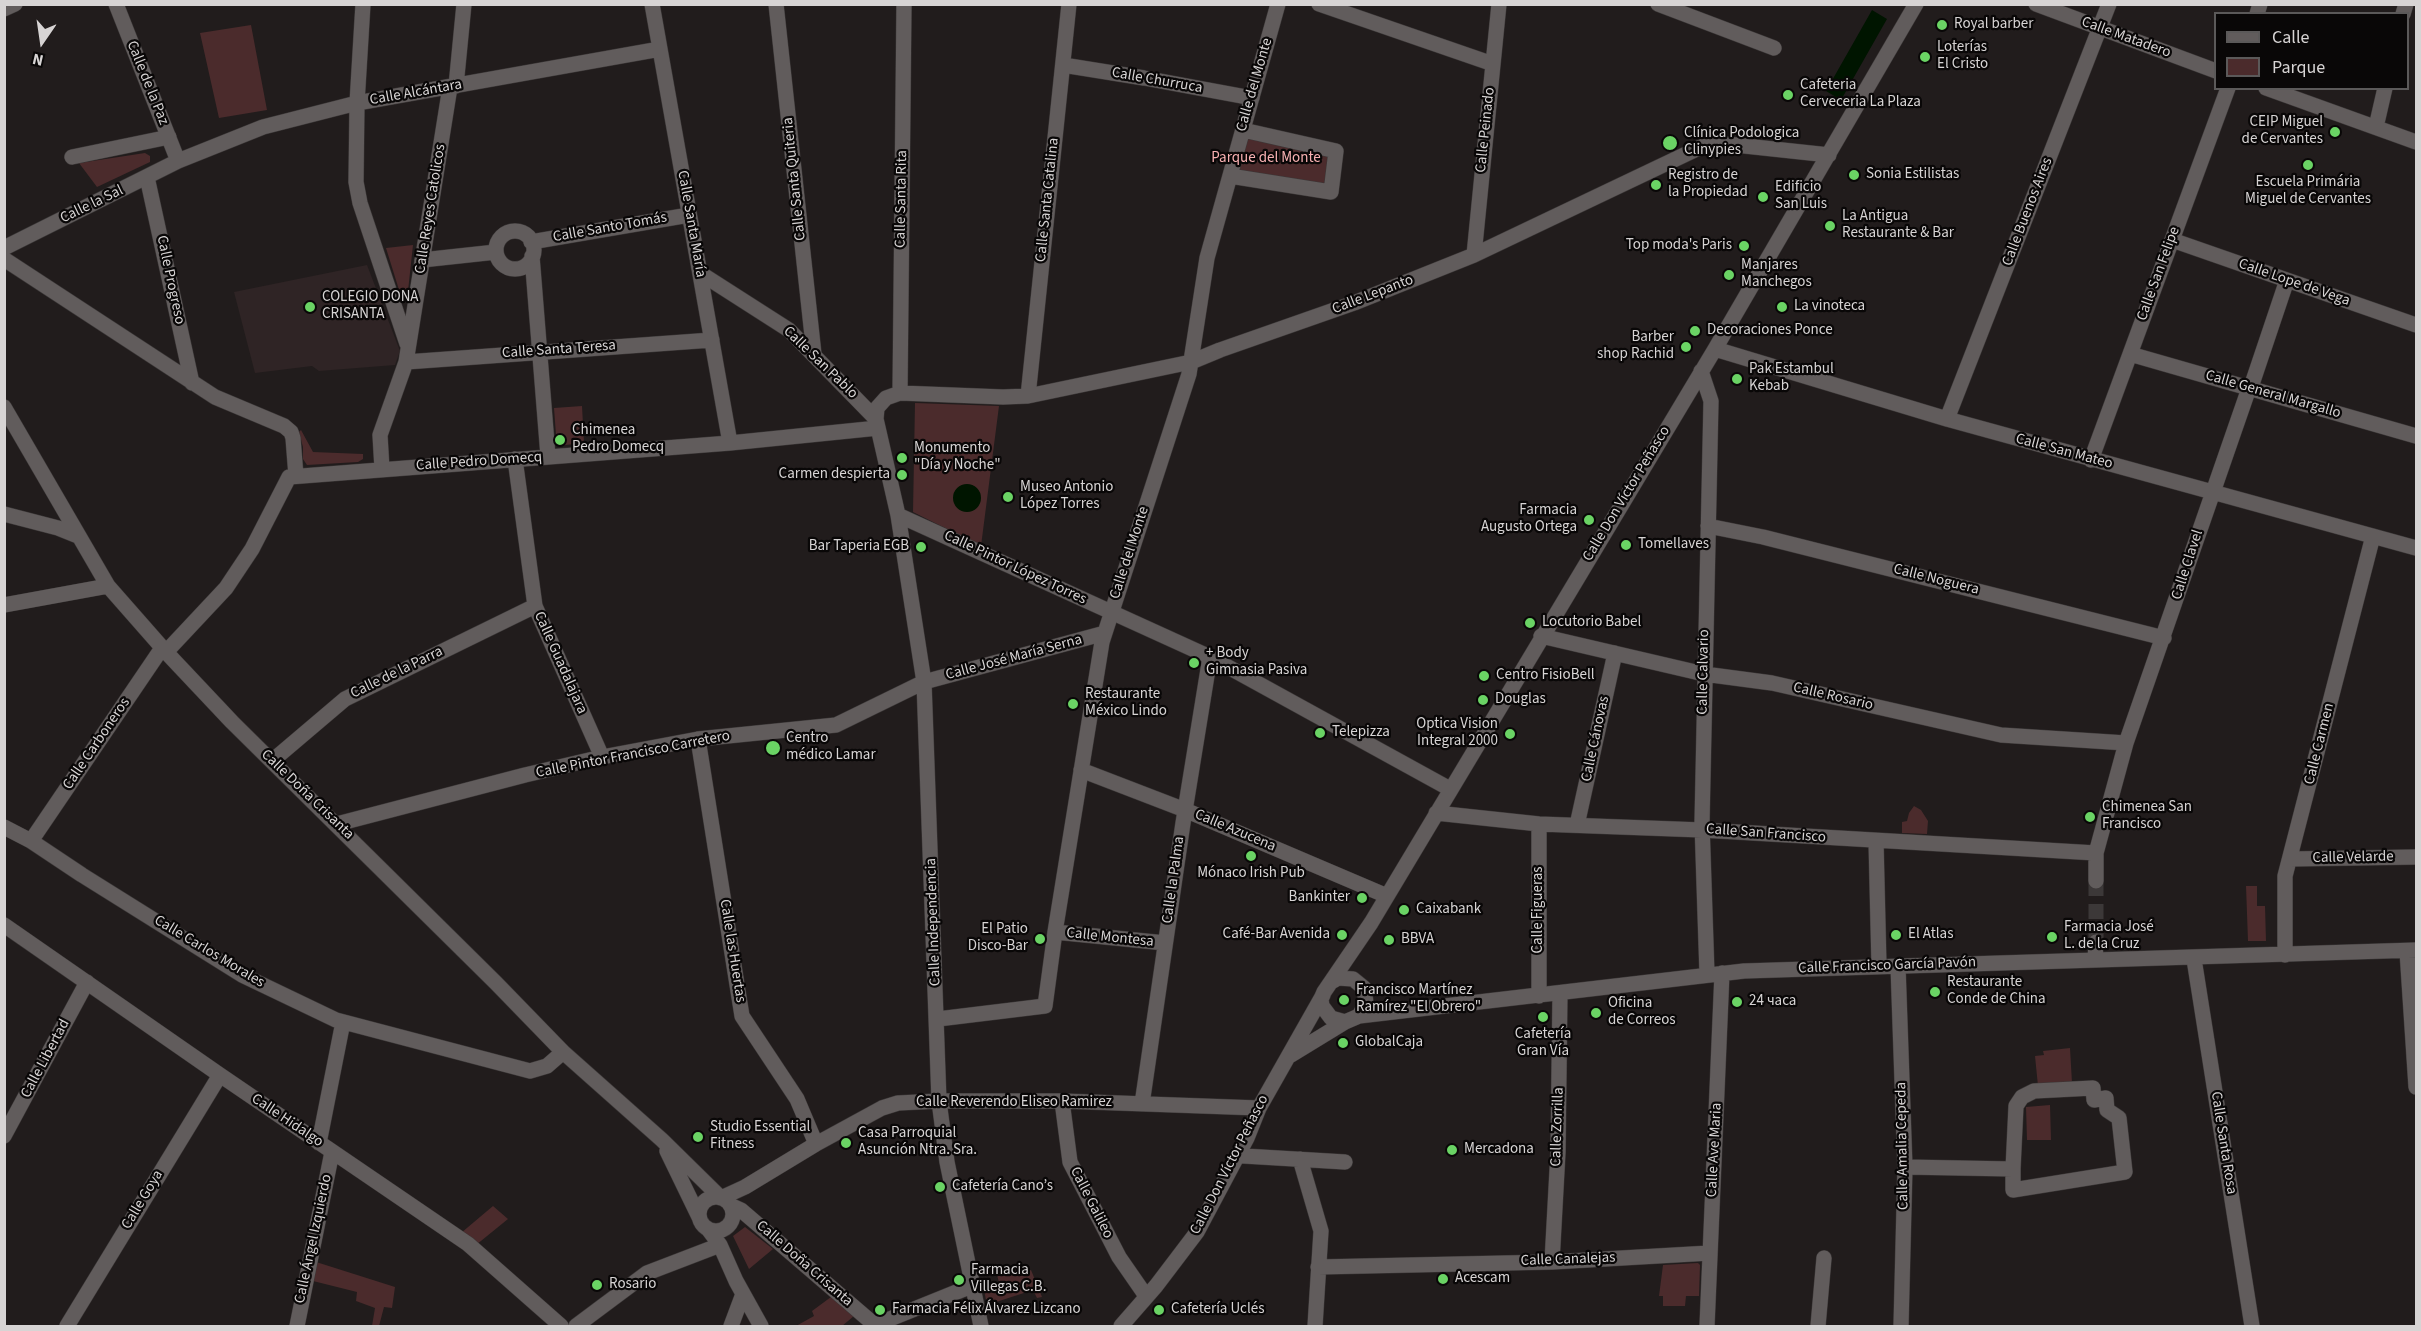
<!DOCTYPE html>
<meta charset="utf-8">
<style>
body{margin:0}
#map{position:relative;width:2421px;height:1331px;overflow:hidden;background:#211c1c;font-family:"Source Sans 3",sans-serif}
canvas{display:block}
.frame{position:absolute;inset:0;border:6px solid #d7d4d4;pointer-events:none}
.legend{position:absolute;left:2214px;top:12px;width:195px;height:78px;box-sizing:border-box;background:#090707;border:2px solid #5b5959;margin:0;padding:8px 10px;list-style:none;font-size:18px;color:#d7d4d4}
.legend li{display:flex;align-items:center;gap:12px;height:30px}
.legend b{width:30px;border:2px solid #5b5959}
.north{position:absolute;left:12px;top:12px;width:60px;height:60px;-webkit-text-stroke:4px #090707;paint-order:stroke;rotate:193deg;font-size:16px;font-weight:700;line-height:24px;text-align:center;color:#d7d4d4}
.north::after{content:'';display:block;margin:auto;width:21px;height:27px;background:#d7d4d4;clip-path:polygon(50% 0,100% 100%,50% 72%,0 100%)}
</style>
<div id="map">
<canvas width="2421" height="1331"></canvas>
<div class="frame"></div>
<ul class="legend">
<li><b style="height:8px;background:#615c5c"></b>Calle</li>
<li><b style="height:16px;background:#4b2b2c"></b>Parque</li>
</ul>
<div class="north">N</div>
</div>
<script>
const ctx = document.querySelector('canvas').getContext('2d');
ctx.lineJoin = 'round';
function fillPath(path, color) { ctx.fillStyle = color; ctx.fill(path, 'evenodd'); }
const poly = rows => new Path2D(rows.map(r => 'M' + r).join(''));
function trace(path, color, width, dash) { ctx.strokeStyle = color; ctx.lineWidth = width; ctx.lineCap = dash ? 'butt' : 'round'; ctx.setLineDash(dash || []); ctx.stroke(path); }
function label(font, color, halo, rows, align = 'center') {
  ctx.font = font + ' "Source Sans 3",sans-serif'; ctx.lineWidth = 4.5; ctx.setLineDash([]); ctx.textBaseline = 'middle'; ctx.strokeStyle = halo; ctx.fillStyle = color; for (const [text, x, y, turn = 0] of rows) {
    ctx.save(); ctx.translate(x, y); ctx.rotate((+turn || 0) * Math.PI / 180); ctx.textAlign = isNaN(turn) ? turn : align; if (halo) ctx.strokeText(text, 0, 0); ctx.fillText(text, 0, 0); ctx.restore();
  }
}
fillPath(poly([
 [367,265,400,351,395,365,319,371,312,366,255,373,234,292]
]), '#2f2425');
fillPath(poly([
 [251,25,267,110,219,118,200,33],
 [1243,130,1336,151,1331,192,1230,176],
 [145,153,150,156,150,162,97,187,79,163],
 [413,245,408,291,403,294,400,293,386,248],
 [915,403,999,406,981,546,913,512],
 [582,406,584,443,565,445,563,437,556,435,554,408],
 [301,430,313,452,363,454,363,459,358,462,307,465,303,459,303,447,299,432],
 [1914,806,1921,810,1928,821,1927,834,1902,833,1902,822,1907,821,1909,813],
 [2246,886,2257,886,2257,906,2265,906,2266,941,2248,941],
 [2070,1048,2072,1083,2038,1086,2035,1056,2044,1055,2043,1051],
 [2050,1105,2051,1140,2027,1140,2026,1107],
 [493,1206,508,1219,476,1245,461,1233],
 [745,1227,773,1249,749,1269,733,1236],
 [313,1261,395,1287,392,1308,384,1307,379,1326,372,1326,375,1308,356,1301,357,1292,309,1280],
 [1698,1263,1700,1265,1699,1296,1686,1296,1685,1306,1663,1306,1663,1296,1659,1296,1663,1265],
 [1025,1265,1027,1272,1031,1270,1042,1297,1037,1298,1033,1290,987,1305,984,1290,1000,1286,997,1275,1017,1268,1018,1275,1022,1274,1021,1267],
 [831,1297,854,1316,842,1326,796,1326,814,1316,812,1311]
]), '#4b2b2c');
fillPath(poly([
 [1872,10,1887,19,1841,100,1826,91],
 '953 498a14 14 0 1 1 28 0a14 14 0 1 1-28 0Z'
]), '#001500');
trace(poly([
 [2096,942,2096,881]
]), '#3c3838', 15, [15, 8]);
const street = poly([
 [116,4,178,161],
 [363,4,357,103,356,182,360,203,407,344],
 [652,4,730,443],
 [776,4,814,354],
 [1319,4,1493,64],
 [1658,4,1774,48],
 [2036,4,2216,71],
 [4,9,15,4],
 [2257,14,2260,4],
 [2403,14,2406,4],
 [1063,65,1144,78,1252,98],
 [456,86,464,4],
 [2266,88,2416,142],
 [2376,127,2385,88],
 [72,157,169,137],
 [1230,176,1331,192,1336,151,1243,130],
 [147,177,192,383],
 '496 250a19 19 0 1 1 38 0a19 19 0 1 1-38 0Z',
 [2172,240,2416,325],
 [531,242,689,215],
 [4,248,178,161,263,127,357,103,660,49],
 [1474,255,1499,4],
 [532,256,548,456],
 [4,259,215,397,284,426,291,432,293,438,296,476],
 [422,260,496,252],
 [700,273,789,330,876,419],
 [1715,349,1947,419,2416,548],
 [2130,354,2416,436],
 [406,362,712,340],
 [1701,371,1711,401,1702,823,1707,974],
 [900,393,904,4],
 [1028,396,1069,4],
 [4,407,108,586,166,652,232,722,496,983,563,1052,662,1140,721,1198,745,1187,816,1144,882,1108,898,1103,939,1101,1062,1101,1259,1108],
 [1947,419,2109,4],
 [515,459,535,606,602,757],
 [2091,460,2228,88],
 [382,469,380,435,406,362,450,87],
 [4,514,58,528,78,536],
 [898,515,1210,657,1450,789],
 [1708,526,1763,537,2164,638],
 [4,605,108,586],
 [1541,636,1704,674,1772,683,2001,735,2126,743],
 [166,652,226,588,252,549,289,477,730,443,878,428],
 [698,739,742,1016,797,1099,816,1144],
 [272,761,345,699,535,606],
 [1081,770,1185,810,1387,896],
 [1436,813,1539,824,1702,830,2096,853],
 [337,824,525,775,602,757,698,739,836,725,924,682,1105,633],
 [1577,825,1615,653],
 [4,827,31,841,82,875,242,975,336,1020,530,1071,547,1066,563,1052],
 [31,841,162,648],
 [1876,841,1879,966],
 [2290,859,2416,857],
 [2096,881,2096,853,2126,743,2247,394,2251,387,2287,280],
 [4,925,220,1075,468,1244,561,1326],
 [1055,932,1165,943],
 [2407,951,2416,1087],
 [2285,955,2285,876,2373,536],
 [2194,959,2252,1326],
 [2095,960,2096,942],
 [1898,966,1905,1167,1901,1326],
 [1333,981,1338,978,1353,979,1364,988,1366,1003,1359,1016,1345,1022,1331,1018,1322,1006,1321,999,1324,992,1371,923,1715,349,1916,4],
 [1539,996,1539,824],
 [1359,1016,1744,971,2416,950],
 [938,1019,1045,1006,1055,932,1102,642,1189,374,1207,258,1278,4],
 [1291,1055,1345,1022],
 [1062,1101,1070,1162,1119,1257,1146,1296],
 [1142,1104,1183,823,1210,657],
 [4,1136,87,982],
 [319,1143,343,1022],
 [667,1151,699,1217],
 [1238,1153,1244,1156,1345,1162],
 [1300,1159,1321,1231,1315,1326],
 [1905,1167,2013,1169,2013,1190,2125,1172,2119,1118,2107,1110,2106,1098,2094,1100,2093,1088,2034,1091,2022,1097,2016,1106,2013,1169],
 '699 1214a17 17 0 1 1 34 0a17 17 0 1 1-34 0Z',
 [730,1205,741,1210,876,1326],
 [708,1229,720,1245,736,1281,761,1326],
 [1552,1262,1558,1152,1560,993],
 [1318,1267,1552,1262,1710,1253],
 [875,1325,974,1285],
 [67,1326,220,1075],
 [297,1326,332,1152],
 [576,1326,647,1273,720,1245],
 [731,1326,743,1294],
 [981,1326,947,1162,939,1101,924,682,898,515,876,419,877,408,886,398,900,393,1003,397,1028,396,1191,362,1220,350,1354,303,1474,255,1703,146,1717,143,1829,155],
 [1121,1326,1156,1286,1197,1232,1247,1138,1259,1108,1323,995],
 [1707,1326,1722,973],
 [1818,1326,1824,1258]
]);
trace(street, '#3c3838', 16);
trace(street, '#615c5c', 15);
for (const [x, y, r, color] of [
 [1942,25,6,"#6ad364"],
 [1925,57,6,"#6ad364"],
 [1788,95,6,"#6ad364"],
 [2335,132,6,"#6ad364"],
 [1670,143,8,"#6ad364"],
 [2308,165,6,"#6ad364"],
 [1854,175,6,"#6ad364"],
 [1656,185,6,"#6ad364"],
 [1763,197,6,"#6ad364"],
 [1830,226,6,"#6ad364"],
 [1744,246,6,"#6ad364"],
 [1729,275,6,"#6ad364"],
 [310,307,6,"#6ad364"],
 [1782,307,6,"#6ad364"],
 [1695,331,6,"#6ad364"],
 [1686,347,6,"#6ad364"],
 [1737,379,6,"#6ad364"],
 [560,440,6,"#6ad364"],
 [902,458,6,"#6ad364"],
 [902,475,6,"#6ad364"],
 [1008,497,6,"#6ad364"],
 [1589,520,6,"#6ad364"],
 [1626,545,6,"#6ad364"],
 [921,547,6,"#6ad364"],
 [1530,623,6,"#6ad364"],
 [1194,663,6,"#6ad364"],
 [1484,676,6,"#6ad364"],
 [1483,700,6,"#6ad364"],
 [1073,704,6,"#6ad364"],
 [1320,733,6,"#6ad364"],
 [1510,734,6,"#6ad364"],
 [773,748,8,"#6ad364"],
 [2090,817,6,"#6ad364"],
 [1251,856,6,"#6ad364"],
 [1362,898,6,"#6ad364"],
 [1404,910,6,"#6ad364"],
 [1342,935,6,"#6ad364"],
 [1896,935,6,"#6ad364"],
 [2052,937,6,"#6ad364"],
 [1040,939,6,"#6ad364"],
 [1389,940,6,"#6ad364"],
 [1935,992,6,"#6ad364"],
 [1344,1000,6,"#6ad364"],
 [1737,1002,6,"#6ad364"],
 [1596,1013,6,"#6ad364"],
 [1543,1017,6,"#6ad364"],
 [1343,1043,6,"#6ad364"],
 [698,1137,6,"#6ad364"],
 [846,1143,6,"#6ad364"],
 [1452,1150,6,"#6ad364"],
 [940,1187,6,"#6ad364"],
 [1443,1279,6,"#6ad364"],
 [959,1280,6,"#6ad364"],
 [597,1285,6,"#6ad364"],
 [880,1310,6,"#6ad364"],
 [1159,1310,6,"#6ad364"]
]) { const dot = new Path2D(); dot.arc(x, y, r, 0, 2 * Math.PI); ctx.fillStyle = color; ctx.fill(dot); trace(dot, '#090707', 2); }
label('15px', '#d7d4d4', '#090707', [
 ["Royal barber",1954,25],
 ["Loterías",1937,48],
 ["El Cristo",1937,65],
 ["Cafeteria",1800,86],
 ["Cerveceria La Plaza",1800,103],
 ["CEIP Miguel",2323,123,"right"],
 ["de Cervantes",2323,140,"right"],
 ["Clínica Podologica",1684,134],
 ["Clinypies",1684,151],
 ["Sonia Estilistas",1866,175],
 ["Registro de",1668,176],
 ["la Propiedad",1668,193],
 ["Escuela Primária",2308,183,"center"],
 ["Miguel de Cervantes",2308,200,"center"],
 ["Edificio",1775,188],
 ["San Luis",1775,205],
 ["La Antigua",1842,217],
 ["Restaurante & Bar",1842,234],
 ["Top moda's Paris",1732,246,"right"],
 ["Manjares",1741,266],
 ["Manchegos",1741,283],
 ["COLEGIO DONA",322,298],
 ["CRISANTA",322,315],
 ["La vinoteca",1794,307],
 ["Decoraciones Ponce",1707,331],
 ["Barber",1674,338,"right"],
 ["shop Rachid",1674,355,"right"],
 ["Pak Estambul",1749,370],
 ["Kebab",1749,387],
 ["Chimenea",572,431],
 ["Pedro Domecq",572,448],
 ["Monumento",914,449],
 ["\"Día y Noche\"",914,466],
 ["Carmen despierta",890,475,"right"],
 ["Museo Antonio",1020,488],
 ["López Torres",1020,505],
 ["Farmacia",1577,511,"right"],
 ["Augusto Ortega",1577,528,"right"],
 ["Tomellaves",1638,545],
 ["Bar Taperia EGB",909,547,"right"],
 ["Locutorio Babel",1542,623],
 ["+ Body",1206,654],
 ["Gimnasia Pasiva",1206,671],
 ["Centro FisioBell",1496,676],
 ["Restaurante",1085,695],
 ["México Lindo",1085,712],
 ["Douglas",1495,700],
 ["Optica Vision",1498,725,"right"],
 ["Integral 2000",1498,742,"right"],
 ["Telepizza",1332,733],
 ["Centro",786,739],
 ["médico Lamar",786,756],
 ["Chimenea San",2102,808],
 ["Francisco",2102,825],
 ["Mónaco Irish Pub",1251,874,"center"],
 ["Bankinter",1350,898,"right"],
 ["Caixabank",1416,910],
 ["Farmacia José",2064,928],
 ["L. de la Cruz",2064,945],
 ["El Patio",1028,930,"right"],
 ["Disco-Bar",1028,947,"right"],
 ["Café-Bar Avenida",1330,935,"right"],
 ["El Atlas",1908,935],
 ["BBVA",1401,940],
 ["Restaurante",1947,983],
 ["Conde de China",1947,1000],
 ["Francisco Martínez",1356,991],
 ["Ramírez \"El Obrero\"",1356,1008],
 ["24 часа",1749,1002],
 ["Oficina",1608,1004],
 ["de Correos",1608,1021],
 ["Cafetería",1543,1035,"center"],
 ["Gran Vía",1543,1052,"center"],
 ["GlobalCaja",1355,1043],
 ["Studio Essential",710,1128],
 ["Fitness",710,1145],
 ["Casa Parroquial",858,1134],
 ["Asunción Ntra. Sra.",858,1151],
 ["Mercadona",1464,1150],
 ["Cafetería Cano’s",952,1187],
 ["Farmacia",971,1271],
 ["Villegas C.B.",971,1288],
 ["Acescam",1455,1279],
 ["Rosario",609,1285],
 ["Farmacia Félix Álvarez Lizcano",892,1310],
 ["Cafetería Uclés",1171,1310]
], 'left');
label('15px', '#d7d4d4', '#090707', [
 ["Calle Matadero",2126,38,20],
 ["Calle Churruca",1157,81,10],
 ["Calle de la Paz",147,83,68],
 ["Calle del Monte",1255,85,-74],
 ["Calle Alcántara",416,93,-10],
 ["Calle Peinado",1486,130,-84],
 ["Calle Santa Quiteria",795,179,-96],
 ["Calle Santa Rita",902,199,-89],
 ["Calle Santa Catalina",1048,200,-84],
 ["Calle la Sal",92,205,-26],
 ["Calle Reyes Catolicos",431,209,-81],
 ["Calle Buenos Aires",2028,212,-69],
 ["Calle Santa María",691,224,80],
 ["Calle Santo Tomás",610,228,-10],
 ["Calle San Felipe",2159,274,-70],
 ["Calle Progreso",170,280,78],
 ["Calle Lope de Vega",2294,283,19],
 ["Calle Lepanto",1373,295,-21],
 ["Calle Santa Teresa",559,350,-4],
 ["Calle San Pablo",820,363,44],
 ["Calle General Margallo",2273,395,16],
 ["Calle San Mateo",2064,452,15],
 ["Calle Pedro Domecq",479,462,-4],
 ["Calle Don Víctor Peñasco",1627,494,-59],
 ["Calle del Monte",1130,553,-72],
 ["Calle Clavel",2188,565,-72],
 ["Calle Pintor López Torres",1015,568,25],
 ["Calle Noguera",1936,580,14],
 ["Calle José María Serna",1014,658,-15],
 ["Calle Guadalajara",560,663,66],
 ["Calle Calvario",1704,672,-89],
 ["Calle de la Parra",397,673,-26],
 ["Calle Rosario",1833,697,13],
 ["Calle Cánovas",1596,739,-78],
 ["Calle Carboneros",97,744,-56],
 ["Calle Carmen",2320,744,-76],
 ["Calle Pintor Francisco Carretero",633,755,-11],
 ["Calle Doña Crisanta",307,795,44],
 ["Calle Azucena",1235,831,23],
 ["Calle San Francisco",1766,834,4],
 ["Calle Velarde",2353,858,-1],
 ["Calle la Palma",1174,880,-82],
 ["Calle Figueras",1539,910,-90],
 ["Calle Independencia",934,922,-92],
 ["Calle Montesa",1110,938,6],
 ["Calle las Huertas",732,951,81],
 ["Calle Carlos Morales",209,952,31],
 ["Calle Francisco García Pavón",1887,966,-2],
 ["Calle Libertad",46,1059,-62],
 ["Calle Reverendo Eliseo Ramirez",1014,1103],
 ["Calle Hidalgo",287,1121,34],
 ["Calle Zorrilla",1558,1127,-88],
 ["Calle Santa Rosa",2223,1143,81],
 ["Calle Amalia Cepeda",1903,1146,-91],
 ["Calle Ave Maria",1715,1150,-87],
 ["Calle Don Víctor Peñasco",1230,1165,-63],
 ["Calle Goya",143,1200,-59],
 ["Calle Galileo",1091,1203,63],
 ["Calle Ángel Izquierdo",314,1239,-78],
 ["Calle Canalejas",1568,1260,-2],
 ["Calle Doña Crisanta",804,1264,41]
]);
label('15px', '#f8b1b2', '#090707', [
 ["Parque del Monte",1266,159]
]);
</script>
